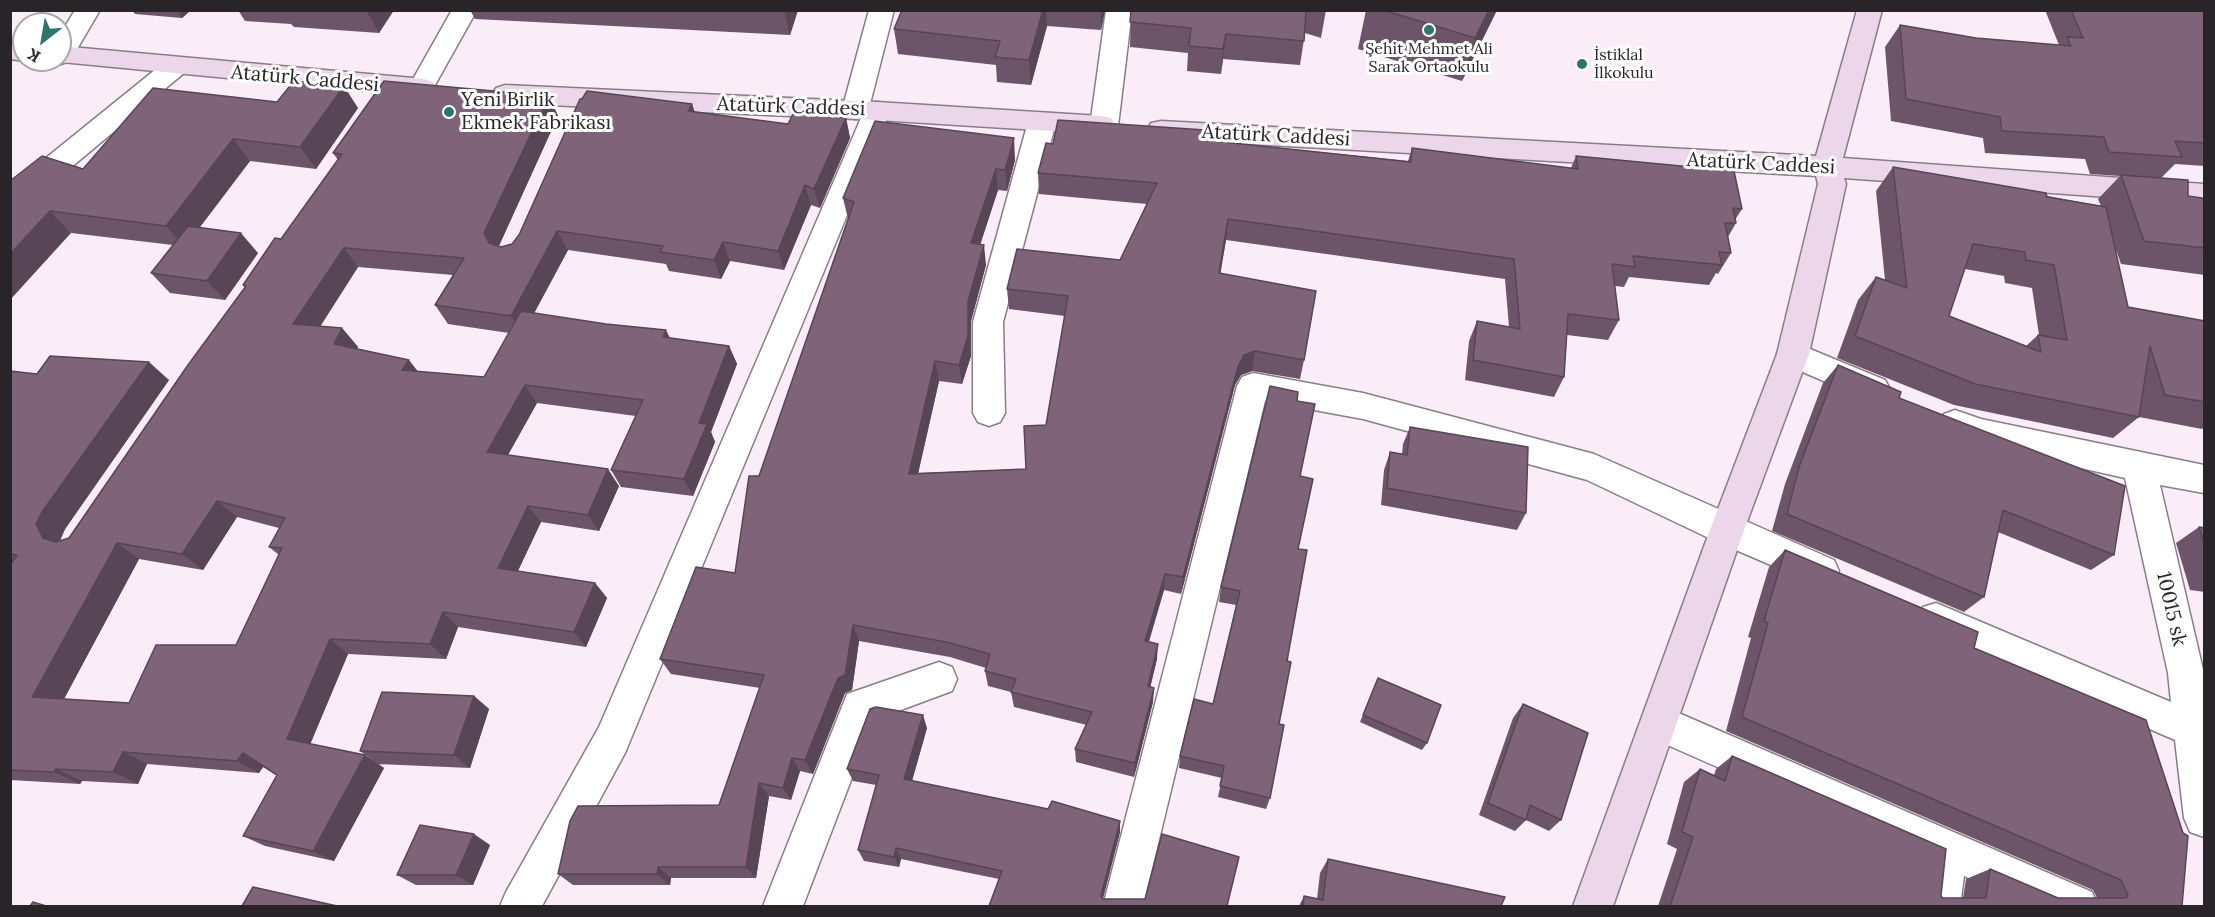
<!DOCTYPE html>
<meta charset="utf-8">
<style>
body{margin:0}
#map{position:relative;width:2215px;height:917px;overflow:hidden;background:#fbedf8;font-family:Lora,serif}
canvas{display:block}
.frame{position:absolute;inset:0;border:12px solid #292428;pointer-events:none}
.north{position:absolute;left:12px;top:12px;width:60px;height:60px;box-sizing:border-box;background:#fff;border:2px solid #a9a7a9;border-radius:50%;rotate:211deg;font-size:16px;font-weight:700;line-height:24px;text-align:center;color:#292428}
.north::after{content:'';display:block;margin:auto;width:21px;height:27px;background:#2e756b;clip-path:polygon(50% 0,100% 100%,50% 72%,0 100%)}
</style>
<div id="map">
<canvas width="2215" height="917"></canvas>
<div class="frame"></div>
<div class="north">K</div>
</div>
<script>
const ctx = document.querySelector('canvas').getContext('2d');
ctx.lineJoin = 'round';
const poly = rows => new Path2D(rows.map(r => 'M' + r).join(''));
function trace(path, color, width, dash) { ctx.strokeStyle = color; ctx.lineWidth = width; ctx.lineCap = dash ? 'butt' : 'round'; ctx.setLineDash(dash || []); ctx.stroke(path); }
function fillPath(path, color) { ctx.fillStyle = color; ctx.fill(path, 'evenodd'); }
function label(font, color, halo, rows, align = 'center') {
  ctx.font = font + ' Lora,serif'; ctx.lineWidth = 6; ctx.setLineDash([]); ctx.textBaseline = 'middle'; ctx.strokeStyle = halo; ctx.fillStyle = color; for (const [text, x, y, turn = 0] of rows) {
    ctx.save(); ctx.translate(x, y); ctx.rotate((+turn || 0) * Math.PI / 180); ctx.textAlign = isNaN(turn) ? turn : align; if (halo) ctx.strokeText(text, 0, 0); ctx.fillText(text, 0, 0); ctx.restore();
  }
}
const street = poly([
 [75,10,100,10,70,61,61,64,52,61,60,60,60,35,75,10],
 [452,10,477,10,430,94,421,97,412,94,408,88,452,10],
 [869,10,894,10,870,104,877,102,887,104,890,111,625,753,542,906,500,906,506,892,599,727,861,118,855,119,845,117,842,110,869,10],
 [1106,10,1132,10,1118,126,1114,133,1104,135,1094,133,1090,126,1106,10],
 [175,58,184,61,188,67,184,73,20,210,10,213,10,187,166,61,175,58],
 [1042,113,1052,115,1056,122,1003,322,1005,413,1000,422,989,426,978,422,973,413,973,322,1028,122,1032,115,1042,113],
 [1793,342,1885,380,1890,389,1885,398,1874,402,1863,398,1782,363,1777,354,1782,345,1793,342],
 [1253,373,1363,393,1594,454,1834,560,1839,571,1834,582,1822,587,1715,541,1587,480,1363,419,1265,401,1143,906,1103,906,1237,386,1242,377,1253,373],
 [1955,410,1981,419,2204,465,2204,493,2160,485,2204,674,2204,837,2190,832,2184,818,2175,740,1923,631,1918,619,1923,607,1936,603,2171,702,2168,673,2125,478,1965,442,1944,432,1939,423,1944,414,1955,410],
 [939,662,952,667,957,679,952,691,874,720,803,906,763,906,847,694,939,662],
 [1660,705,2092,892,2098,906,2032,906,1964,876,1960,906,1920,906,1926,859,1647,736,1641,723,1647,710,1660,705]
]);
const secondary = poly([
 [1857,10,1882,10,1843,158,2204,184,2204,204,1844,178,1846,184,1809,354,1744,530,1613,906,1573,906,1710,530,1777,354,1818,184,1816,176,1161,139,1151,137,1147,130,1151,123,1161,121,1816,156,1857,10],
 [10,42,24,43,24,60,26,60,24,61,10,59,10,42],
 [60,46,424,79,433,82,437,88,433,94,424,97,51,61,60,60,60,46],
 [505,85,877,102,1101,116,1111,118,1115,125,1111,132,1101,134,877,120,505,103,496,100,492,94,496,88,505,85]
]);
trace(street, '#897d87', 3);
trace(secondary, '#897d87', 3);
fillPath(street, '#fff');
fillPath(secondary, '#ecd6e9');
fillPath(poly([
 [132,10,191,10,182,18,135,14],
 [238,10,394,10,379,33,294,27,291,24,245,21],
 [470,10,798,10,790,35,475,19],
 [902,10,1105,10,1101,30,1047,26,1031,85,997,82,996,65,898,54,894,29],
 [1131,10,1326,10,1321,38,1305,33,1300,65,1223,59,1221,74,1187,71,1188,53,1130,47],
 [1366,10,1497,10,1462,81,1358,49],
 [2045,10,2205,10,2205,166,2175,164,2161,178,2188,196,2205,205,2205,275,2121,264,2113,241,2128,307,2205,321,2205,427,2202,429,2139,417,2113,438,1954,405,1837,358,1858,300,1876,277,1885,280,1876,191,1893,167,2101,206,2098,199,2120,176,2090,174,2085,159,1985,153,1983,138,1891,121,1885,47,1900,25,1976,38,2059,45],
 [1965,269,2004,276,2005,283,2032,288,2039,335,2038,335,2026,346,1949,316],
 [549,96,558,116,499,246,501,247,512,244,692,104,694,112,788,124,846,118,850,138,820,208,811,205,784,270,730,261,721,279,669,271,666,264,568,250,534,313,671,338,729,346,737,364,711,432,715,442,693,496,621,487,611,470,636,416,537,403,508,455,619,486,599,531,541,522,518,571,595,583,607,598,586,647,458,627,446,659,348,654,310,744,365,755,384,768,334,861,265,846,243,836,277,775,263,766,259,773,147,764,138,784,82,781,80,784,10,780,10,371,37,374,169,380,65,529,60,541,69,538,245,288,243,285,281,239,338,160,333,153],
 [358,267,453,275,435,305,448,324,509,333,484,377,417,371,357,349,358,347,342,328,320,327],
 [237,517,279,528,269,547,279,555,236,645,129,703,64,699,139,559,203,570],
 [277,102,358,108,316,169,250,161,199,228,258,253,225,300,170,293,151,273,173,245,71,233,10,181,83,169],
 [1204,140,1408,161,1412,148,1571,168,1576,156,1742,209,1735,220,1736,223,1728,237,1731,253,1718,274,1716,273,1709,285,1629,277,1624,287,1615,286,1619,320,1608,340,1567,335,1564,377,1554,397,1465,380,1469,341,1477,321,1509,327,1505,279,1226,240,1220,273,1304,360,1300,379,1252,371,1241,375,1235,385,1181,594,1164,590,1149,642,1157,659,1150,687,1153,702,1134,777,1076,762,1075,749,1087,725,1014,707,1011,692,988,686,985,671,986,668,950,657,859,641,852,690,845,693,813,774,800,771,791,800,769,796,756,878,671,878,670,885,573,885,558,874,719,805,760,688,671,674,660,659,735,573,759,476,848,219,843,198,1015,160,1007,191,998,190,980,244,986,265,971,321,971,356,962,384,939,381,918,473,1026,469,1046,425,1065,316,1009,309,1007,289,1120,260,1147,204,1039,194,1038,173,1053,144],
 [1838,365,1899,398,2114,555,2091,570,1998,532,1984,597,1964,612,1772,531,1785,484,1823,383],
 [1297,401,1300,476,1298,549,1287,661,1270,798,1266,809,1218,797,1222,778,1179,768,1180,756,1213,704,1236,605,1219,602,1221,587],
 [1410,427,1526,513,1517,530,1381,505,1384,470,1390,452,1402,454,1403,444],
 [2199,527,2205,528,2205,592,2190,590,2176,543],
 [1785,550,1974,648,2182,906,1658,906,1677,849,1667,844,1684,782,1700,769,1714,775,1716,769,1732,756,1941,896,1943,898,1963,898,1966,879,1990,869,2058,898,2097,898,2093,890,1726,731,1751,638,1748,637,1769,567],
 [1378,678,1427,743,1422,750,1360,722],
 [474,696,489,709,470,768,378,764,360,751],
 [1523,704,1561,820,1549,831,1526,820,1515,831,1479,815,1513,718],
 [927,728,912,781,1120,832,1103,899,1227,906,989,906,999,879,901,859,899,867,864,861,858,850,876,785,853,781,847,769],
 [490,845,473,885,416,885,397,875],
 [1328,859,1501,906,1299,906,1304,896,1317,899,1320,873]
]), '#6c5568');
fillPath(poly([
 [177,10,191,10,182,18],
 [366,10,394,10,379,33],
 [784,10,798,10,790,35],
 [1043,10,1046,10,1047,26,1031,85,1029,60],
 [1101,10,1105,10,1101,30],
 [1489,10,1497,10,1462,81,1475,38],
 [1226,34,1223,59,1221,74,1223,49],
 [344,86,358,108,316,169,300,147],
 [549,96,558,116,496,252,489,243,484,233],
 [692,104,699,124,688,111],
 [846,118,850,138,820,208,814,189],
 [1014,138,1015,160,1007,191,1005,170],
 [233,139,250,161,185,247,166,226],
 [996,169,998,190,974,264,971,243],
 [805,185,811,205,784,270,778,251],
 [50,211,71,233,10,300,10,254],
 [1228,219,1226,240,1217,294,1219,273],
 [557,231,568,250,523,334,511,316],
 [241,233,258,253,225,300,207,281],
 [723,242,730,261,721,279,714,260],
 [984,245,986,265,971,321,971,356,962,384,959,365,968,301],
 [344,248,358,267,309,343,293,324],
 [342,328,358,347,349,362,334,344],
 [666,330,675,348,663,337],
 [729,346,737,364,711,432,715,442,693,496,684,479,699,423],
 [1255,351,1252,371,1241,375,1235,385,1181,594,1183,577,1238,366,1244,355],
 [409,360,423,378,402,370],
 [935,361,939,381,914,492,909,474],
 [149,362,169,380,65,529,60,540,66,554,43,538,36,524,42,512],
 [525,385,537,403,500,469,487,452],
 [608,469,619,486,599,531,588,515],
 [217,501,237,517,203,570,182,554],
 [528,506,541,522,512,583,498,568],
 [117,543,139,559,58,710,32,697],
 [1165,574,1164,590,1144,656,1145,641],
 [595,583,607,598,586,647,574,632],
 [443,612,458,627,446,659,430,644],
 [853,625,859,641,852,690,845,693,813,774,805,760],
 [330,639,348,654,307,752,287,739],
 [1158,644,1157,659,1147,701,1148,686],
 [1154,688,1153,702,1134,777,1135,763],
 [474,696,489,709,470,768,454,755],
 [923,715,927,728,909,791,904,779],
 [123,752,147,764,138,784,113,772],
 [243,753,264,766,259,773,237,761],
 [365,755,384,768,334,861,313,851],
 [792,758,800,771,791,800,783,788],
 [56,769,82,781,80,784,54,772],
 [759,783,769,796,756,878,746,867],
 [1120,821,1120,832,1101,905,1101,896],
 [474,834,490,845,473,885,456,875],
 [896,848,901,859,899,867,894,857],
 [658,867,671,878,670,885,657,874]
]), '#584555');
const building = poly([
 [902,10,1043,10,1029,60,995,57,1000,41,894,29,902,10],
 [1131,10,1306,10,1304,41,1226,34,1223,49,1189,46,1191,28,1130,22,1131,10],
 [1383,10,1489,10,1475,38,1383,10],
 [2071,10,2205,10,2205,143,2175,141,2182,157,2109,152,2104,137,2002,131,2000,117,1906,99,1900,25,1976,38,2071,46,2067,37,2083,38,2071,10],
 [294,81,344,86,300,147,233,139,166,226,50,211,10,254,10,181,42,156,83,169,153,88,277,102,294,81],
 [384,81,549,96,484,233,489,243,501,247,512,244,519,235,580,99,582,99,587,91,692,104,688,111,788,124,795,110,846,118,814,189,805,185,778,251,723,242,714,260,660,252,663,246,557,231,511,316,435,305,464,258,344,248,293,324,342,328,334,344,409,360,402,370,484,377,521,311,606,324,666,330,663,337,729,346,699,423,707,424,684,479,611,470,643,400,525,385,487,452,608,469,588,515,528,506,498,568,595,583,574,632,443,612,430,644,330,639,287,739,365,755,313,851,243,836,277,775,243,753,237,761,123,752,113,772,56,769,54,772,10,770,10,565,17,555,10,554,10,371,37,374,50,356,149,362,42,512,36,524,43,538,56,542,69,538,188,365,246,286,243,285,275,238,281,239,342,154,333,153,384,81],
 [217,501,285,518,269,547,282,548,236,645,156,645,129,703,32,697,117,543,182,554,217,501],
 [1058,120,1205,130,1204,140,1411,162,1412,148,1578,169,1576,156,1734,171,1742,209,1733,208,1736,223,1725,223,1731,253,1719,252,1722,265,1633,256,1635,267,1612,264,1619,320,1568,314,1564,377,1473,360,1477,321,1520,329,1514,259,1228,219,1219,273,1316,291,1304,360,1255,351,1244,355,1238,366,1183,577,1165,574,1145,641,1158,644,1148,686,1154,688,1135,763,1075,749,1092,712,1011,692,1016,679,985,671,990,654,946,642,853,625,845,675,838,678,805,760,792,758,783,788,759,783,746,867,658,867,657,874,558,874,570,821,578,806,719,805,764,675,660,659,696,567,735,573,749,476,759,476,854,202,843,198,875,121,1014,138,1005,170,996,169,971,243,984,245,968,301,968,336,959,365,935,361,909,474,1026,469,1024,426,1046,425,1068,296,1007,289,1017,249,1120,260,1157,183,1038,173,1046,143,1053,144,1058,120],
 [1893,167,2046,193,2047,197,2106,207,2128,307,2205,321,2205,402,2165,395,2150,346,2139,417,1975,384,1855,336,1876,277,1907,288,1893,167],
 [1973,244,2025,252,2026,260,2054,265,2067,340,2038,335,2041,352,1949,316,1973,244],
 [2121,175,2188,180,2188,196,2202,198,2205,205,2205,248,2144,241,2121,175],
 [188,226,241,233,207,281,151,273,188,226],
 [1838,365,1901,392,1899,398,2125,486,2114,555,2003,510,1984,597,1787,514,1799,467,1838,365],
 [1270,386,1298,392,1297,401,1315,404,1300,476,1313,479,1298,549,1307,550,1287,661,1291,662,1279,724,1284,725,1270,798,1220,786,1224,766,1180,756,1194,699,1213,704,1240,591,1221,587,1270,386],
 [1410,427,1528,447,1526,513,1387,488,1390,452,1407,455,1410,427],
 [2199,527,2205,528,2205,546,2199,527],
 [1785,550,1978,632,1974,648,2146,720,2183,833,2188,836,2182,906,1670,906,1693,837,1682,832,1700,769,1725,781,1732,756,1946,849,1941,896,1943,898,1986,898,1990,869,2058,898,2126,898,2128,895,2121,880,1742,717,1768,623,1764,621,1785,550],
 [1378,678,1441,705,1427,743,1363,715,1378,678],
 [382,692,474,696,454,755,360,751,382,692],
 [1523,704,1588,733,1561,820,1530,805,1526,820,1488,803,1523,704],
 [876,707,923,715,904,779,1048,809,1052,801,1120,821,1101,896,1103,899,1145,899,1162,834,1239,857,1227,906,989,906,1002,871,896,848,894,857,858,850,879,775,847,769,870,709,876,707],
 [420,825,474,834,456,875,397,875,420,825],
 [1328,859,1505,897,1501,906,1303,906,1304,896,1323,900,1328,859],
 [253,887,337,906,242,906,253,887],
 [33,902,46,906,30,906,33,902]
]);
fillPath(building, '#7e6379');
trace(building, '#584555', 1.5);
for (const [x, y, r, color] of [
 [1429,30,6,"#2e756b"],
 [1582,64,6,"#2e756b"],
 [449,112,6,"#2e756b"]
]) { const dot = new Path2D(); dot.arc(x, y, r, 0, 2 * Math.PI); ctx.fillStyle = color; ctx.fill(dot); trace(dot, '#fff', 2); }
label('16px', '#292428', '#fff', [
 ["Şehit Mehmet Ali",1429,49],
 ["Sarak Ortaokulu",1429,67],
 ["İstiklal",1594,55,"left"],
 ["İlkokulu",1594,73,"left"]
]);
label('20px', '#292428', '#fff', [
 ["Atatürk Caddesi",305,79,5],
 ["Atatürk Caddesi",791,107,2],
 ["Atatürk Caddesi",1276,136,3],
 ["Atatürk Caddesi",1761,164,3],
 ["10015 sk",2171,609,77]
]);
label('20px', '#292428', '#fff', [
 ["Yeni Birlik",461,100],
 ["Ekmek Fabrikası",461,123]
], 'left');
</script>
